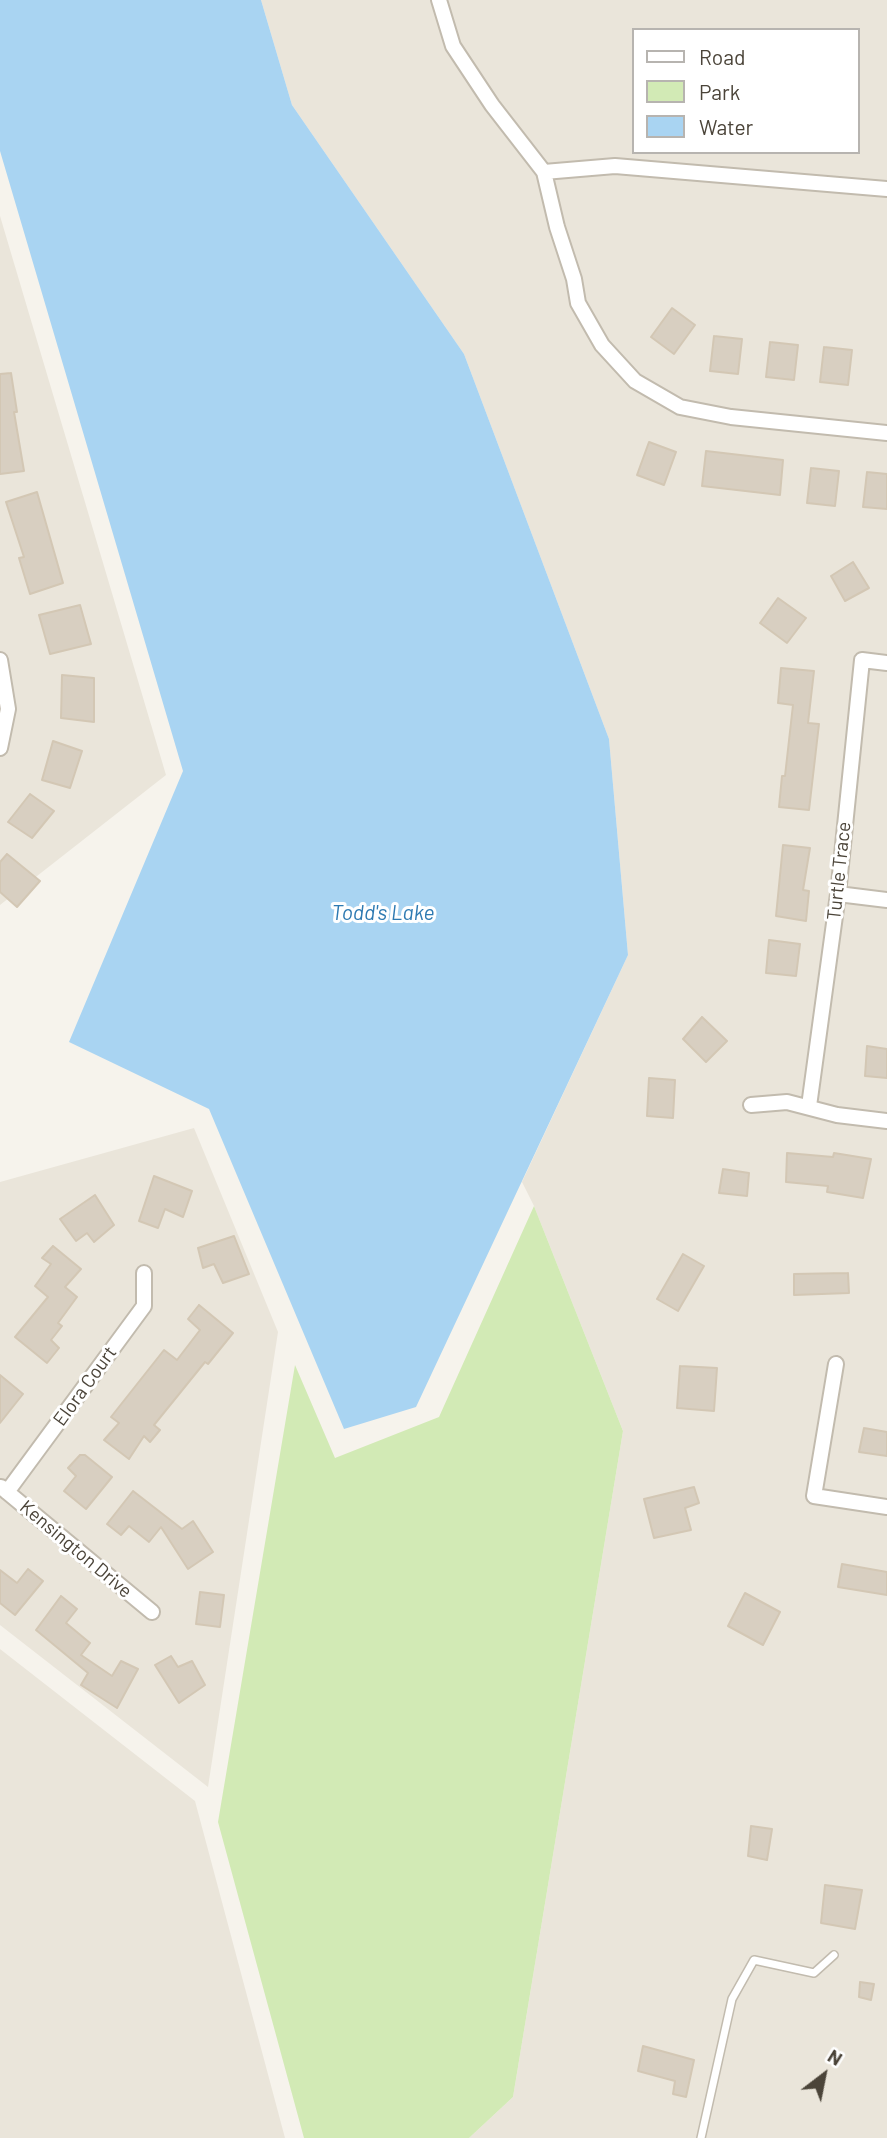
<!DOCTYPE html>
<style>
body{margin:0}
#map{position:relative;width:887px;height:2138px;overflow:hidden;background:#f6f3ec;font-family:Barlow,sans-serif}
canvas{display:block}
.legend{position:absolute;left:632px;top:28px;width:228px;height:126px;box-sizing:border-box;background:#fff;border:2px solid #b7b4b0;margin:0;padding:9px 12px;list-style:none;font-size:21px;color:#4b4439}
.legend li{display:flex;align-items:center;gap:14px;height:35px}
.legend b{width:35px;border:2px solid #b7b4b0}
.north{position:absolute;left:789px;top:2040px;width:70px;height:70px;-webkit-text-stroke:5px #fff;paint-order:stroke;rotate:32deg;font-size:19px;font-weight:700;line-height:28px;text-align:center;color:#4b4439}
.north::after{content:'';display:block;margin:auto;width:24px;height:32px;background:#4b4439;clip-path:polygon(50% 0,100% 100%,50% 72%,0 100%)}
</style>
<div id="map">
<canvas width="887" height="2138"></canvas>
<ul class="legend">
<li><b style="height:9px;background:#fff"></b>Road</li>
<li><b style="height:19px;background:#d2eab5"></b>Park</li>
<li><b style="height:19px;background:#a9d4f2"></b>Water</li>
</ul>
<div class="north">N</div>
</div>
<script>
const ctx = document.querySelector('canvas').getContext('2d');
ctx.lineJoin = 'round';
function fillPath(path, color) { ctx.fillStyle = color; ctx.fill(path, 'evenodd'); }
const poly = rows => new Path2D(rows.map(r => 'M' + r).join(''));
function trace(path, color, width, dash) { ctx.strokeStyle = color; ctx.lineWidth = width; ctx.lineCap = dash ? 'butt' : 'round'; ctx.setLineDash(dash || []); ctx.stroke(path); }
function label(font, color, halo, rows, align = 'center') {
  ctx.font = font + ' Barlow,sans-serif'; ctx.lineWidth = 6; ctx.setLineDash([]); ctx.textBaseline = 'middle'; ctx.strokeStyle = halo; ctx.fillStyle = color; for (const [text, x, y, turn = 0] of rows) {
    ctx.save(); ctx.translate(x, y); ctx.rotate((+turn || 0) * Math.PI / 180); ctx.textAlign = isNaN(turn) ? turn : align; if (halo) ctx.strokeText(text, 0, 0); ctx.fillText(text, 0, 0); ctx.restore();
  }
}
fillPath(poly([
 [261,0,887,0,887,2138,469,2138,513,2097,623,1431,534,1206,522,1182,628,955,609,739,464,354,292,105],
 [633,30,857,30,857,152,633,152],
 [0,216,166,775,0,905],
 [194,1128,278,1332,208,1787,0,1625,0,1182],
 [0,1649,195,1801,285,2138,0,2138]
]), '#eae5da');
fillPath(poly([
 [534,1206,623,1431,513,2097,469,2138,304,2138,218,1822,295,1365,335,1458,439,1417]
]), '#d2eab5');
fillPath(poly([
 [0,0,261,0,292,105,464,354,609,739,628,955,416,1407,344,1429,209,1109,69,1042,183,771,0,151]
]), '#a9d4f2');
const building = poly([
 [672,308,695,325,674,354,651,337,672,308],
 [714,336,742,339,738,374,710,371,714,336],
 [770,342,798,345,794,380,766,377,770,342],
 [824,347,852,350,848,385,820,382,824,347],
 [11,373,17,412,14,412,24,471,0,474,0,374,11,373],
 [649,442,676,452,664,485,637,475,649,442],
 [706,451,783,460,780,495,702,486,706,451],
 [811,468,839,471,835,506,807,503,811,468],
 [867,472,887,474,887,509,863,507,867,472],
 [37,492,63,583,30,594,19,558,24,557,6,502,37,492],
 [853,562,869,588,845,601,831,576,853,562],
 [778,598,806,618,787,643,760,623,778,598],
 [80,605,91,644,50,654,39,615,80,605],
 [781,668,814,671,808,723,819,724,809,810,779,807,782,776,785,776,793,705,778,703,781,668],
 [62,675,94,678,94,722,61,718,62,675],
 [53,741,82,751,70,788,42,780,53,741],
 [30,794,54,811,32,838,8,822,30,794],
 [783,845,810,848,803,890,809,891,806,921,776,916,783,845],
 [7,854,40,881,17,907,0,892,0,862,7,854],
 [769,940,800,944,796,976,766,973,769,940],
 [702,1017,727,1041,706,1062,683,1039,702,1017],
 [867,1046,887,1049,887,1078,865,1076,867,1046],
 [649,1078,675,1080,673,1118,647,1116,649,1078],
 [787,1153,833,1157,834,1153,871,1159,863,1198,827,1192,828,1186,786,1182,787,1153],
 [723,1169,749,1173,747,1196,719,1193,723,1169],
 [154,1176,192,1191,183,1217,165,1209,158,1228,139,1221,154,1176],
 [95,1195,114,1225,94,1242,87,1233,76,1241,60,1219,95,1195],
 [234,1236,249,1274,223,1283,214,1264,203,1268,198,1248,234,1236],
 [53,1246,81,1269,65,1287,77,1297,58,1323,62,1326,51,1340,59,1348,47,1363,15,1337,48,1297,35,1286,51,1264,42,1258,53,1246],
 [683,1254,704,1266,678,1311,657,1299,683,1254],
 [848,1273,849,1293,794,1295,794,1274,848,1273],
 [199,1305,233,1333,208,1364,205,1362,154,1425,160,1430,150,1442,144,1436,129,1459,104,1440,119,1423,111,1417,164,1350,177,1360,200,1330,188,1319,199,1305],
 [680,1366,717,1368,714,1411,677,1408,680,1366],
 [0,1375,23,1394,0,1423,0,1375],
 [864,1428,887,1432,887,1456,859,1452,864,1428],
 [80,1455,85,1455,112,1477,86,1509,64,1491,76,1476,68,1468,80,1455],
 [694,1487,699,1503,685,1508,691,1530,654,1538,644,1499,694,1487],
 [133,1491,182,1529,193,1521,213,1552,188,1569,161,1527,149,1542,129,1526,121,1535,107,1524,133,1491],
 [842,1564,887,1572,887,1595,838,1587,842,1564],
 [28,1569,43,1581,15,1615,0,1603,0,1570,17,1583,28,1569],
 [200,1592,224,1595,220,1627,196,1624,200,1592],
 [745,1593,780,1612,763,1645,728,1626,745,1593],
 [61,1596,77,1609,66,1623,90,1643,81,1655,112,1676,121,1661,138,1669,117,1708,81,1685,88,1673,36,1630,61,1596],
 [171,1656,178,1667,192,1661,205,1685,179,1703,155,1665,171,1656],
 [751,1826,772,1829,767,1860,748,1856,751,1826],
 [825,1885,862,1890,855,1929,821,1923,825,1885],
 [860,1982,874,1984,871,2000,859,1997,860,1982],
 [643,2046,694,2060,686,2097,673,2094,675,2081,638,2071,643,2046]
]);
fillPath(building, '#d8cfc1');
trace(building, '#d3c7b4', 2);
const lane = poly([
 [701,2138,732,1999,754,1960,814,1973,834,1955]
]);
const street = poly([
 [439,0,453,46,492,105,544,172],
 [887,189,615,166,544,172,557,227,574,279,578,303,602,345,635,381,680,407,731,417,887,433],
 [0,660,8,709,0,748],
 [838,894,887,900],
 [751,1105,787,1102,837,1115,887,1121],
 [809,1106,838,894,862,660,887,663],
 [836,1364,814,1496,887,1507],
 [1,1487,152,1612],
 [7,1492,144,1306,144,1273]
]);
trace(lane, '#c2bbae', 10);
trace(street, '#c2bbae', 18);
trace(lane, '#fff', 7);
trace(street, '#fff', 14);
label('19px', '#4b4439', '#fff', [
 ["Turtle Trace",839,871,-84],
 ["Elora Court",85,1386,-54],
 ["Kensington Drive",76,1549,40]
]);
label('italic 21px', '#2e7ab2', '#fff', [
 ["Todd's Lake",383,913]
]);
</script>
